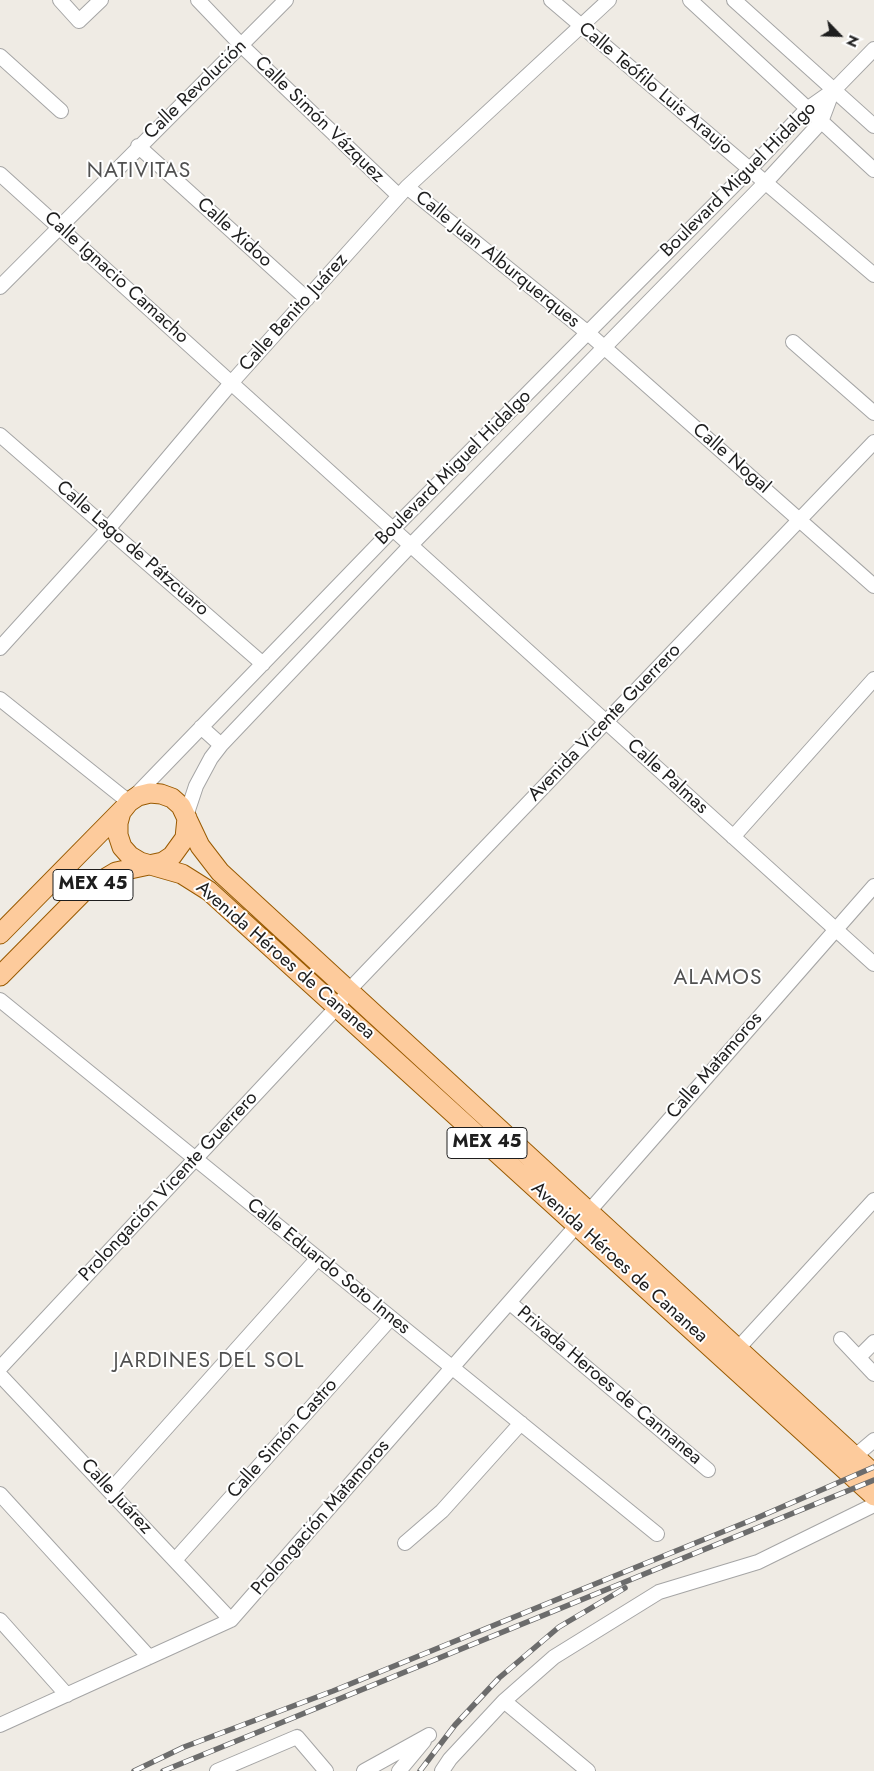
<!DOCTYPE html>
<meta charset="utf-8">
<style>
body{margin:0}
#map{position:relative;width:874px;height:1771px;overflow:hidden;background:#efebe4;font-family:Jost,sans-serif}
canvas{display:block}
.north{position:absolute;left:814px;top:10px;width:50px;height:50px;-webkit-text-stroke:4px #fff;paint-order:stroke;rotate:114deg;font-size:14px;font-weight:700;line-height:20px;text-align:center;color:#1e1e1e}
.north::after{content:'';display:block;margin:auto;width:18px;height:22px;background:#1e1e1e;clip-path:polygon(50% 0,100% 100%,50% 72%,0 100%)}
</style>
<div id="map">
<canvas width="874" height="1771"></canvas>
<div class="north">N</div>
</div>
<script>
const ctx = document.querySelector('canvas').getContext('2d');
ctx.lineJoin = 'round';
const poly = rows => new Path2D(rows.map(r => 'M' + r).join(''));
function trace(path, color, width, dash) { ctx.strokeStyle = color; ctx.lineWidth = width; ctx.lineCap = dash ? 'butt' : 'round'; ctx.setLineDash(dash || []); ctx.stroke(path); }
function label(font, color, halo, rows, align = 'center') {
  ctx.font = font + ' Jost,sans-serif'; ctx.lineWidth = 4; ctx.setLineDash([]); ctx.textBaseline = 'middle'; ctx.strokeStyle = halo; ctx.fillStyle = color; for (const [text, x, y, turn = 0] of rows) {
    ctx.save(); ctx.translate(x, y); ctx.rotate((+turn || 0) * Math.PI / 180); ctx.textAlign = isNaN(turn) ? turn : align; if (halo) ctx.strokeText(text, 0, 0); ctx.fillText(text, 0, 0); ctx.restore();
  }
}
const minor = poly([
 [60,0,79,21,101,0],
 [198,0,242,46,399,196],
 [551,0,874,275],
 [690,0,874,170],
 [734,0,874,126],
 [0,56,61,111],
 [138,146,307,299],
 [0,174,874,964],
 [407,187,588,333,874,586],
 [0,287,286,0],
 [793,342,874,413],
 [0,435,263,664],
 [0,648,108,529,232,382,407,187,609,0],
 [0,699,129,802,393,529,750,169,807,109,834,90,874,49],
 [201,727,221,745],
 [186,816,196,786,211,758,221,745,411,545,765,183,821,122,833,90],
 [733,837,874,679],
 [0,1000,657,1534],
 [510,1303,708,1470],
 [841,1339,874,1374],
 [732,1355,874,1200],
 [859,1357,874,1342],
 [0,1368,338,1006,349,990,874,442],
 [0,1375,231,1620],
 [848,1462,874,1440],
 [110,1491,318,1258],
 [0,1494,149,1657],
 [405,1543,442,1511,521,1423],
 [175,1560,391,1318],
 [0,1620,67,1695],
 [504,1701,588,1771],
 [0,1725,231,1620,874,886],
 [217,1771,297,1737,326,1771],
 [364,1771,429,1735],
 [399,1771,424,1741],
 [442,1771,450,1759,504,1701,554,1657,659,1592,758,1562,874,1505]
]);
const major = poly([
 [0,934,123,809],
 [0,976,84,891,116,872,163,862,172,856,185,838,187,818],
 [874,1474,220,872,200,846,181,806,172,798,161,794,150,793,138,796,129,802,121,812,118,823,118,835,122,847,130,856,140,862,182,874,209,891,874,1496]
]);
trace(minor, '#a5a5a5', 16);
trace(major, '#995a00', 21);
trace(minor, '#fff', 14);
trace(major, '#fdcb9c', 19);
const rail = poly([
 [134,1771,184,1747,333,1691,759,1517,874,1467],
 [163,1771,874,1480],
 [420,1771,455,1725,499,1678,559,1627,625,1588]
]);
trace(rail, '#6c6c6c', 5.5);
trace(rail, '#fff', 4, [11]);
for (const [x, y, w] of [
 [93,885,80],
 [487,1143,80]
]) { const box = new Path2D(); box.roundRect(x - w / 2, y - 15.5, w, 31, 4); ctx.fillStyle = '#fff'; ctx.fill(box); trace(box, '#1e1e1e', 1); }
label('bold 18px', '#1e1e1e', null, [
 ["MEX 45",93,885],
 ["MEX 45",487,1143]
]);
label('19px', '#1e1e1e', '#fff', [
 ["Calle Teófilo Luis Araujo",655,89,40],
 ["Calle Revolución",196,90,-44],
 ["Calle Simón Vázquez",319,120,44],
 ["Boulevard Miguel Hidalgo",739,180,-45],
 ["Calle Xidoo",234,233,42],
 ["Calle Juan Alburquerques",497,260,39],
 ["Calle Ignacio Camacho",116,278,42],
 ["Calle Benito Juárez",294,313,-48],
 ["Calle Nogal",731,459,41],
 ["Boulevard Miguel Hidalgo",454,468,-45],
 ["Calle Lago de Pátzcuaro",132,549,41],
 ["Avenida Vicente Guerrero",605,723,-46],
 ["Calle Palmas",667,777,42],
 ["Avenida Héroes de Cananea",285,961,41],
 ["Calle Matamoros",715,1066,-49],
 ["Prolongación Vicente Guerrero",169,1187,-47],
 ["Avenida Héroes de Cananea",619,1263,42],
 ["Calle Eduardo Soto Innes",328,1267,39],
 ["Privada Heroes de Cannanea",609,1386,40],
 ["Calle Simón Castro",283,1439,-48],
 ["Calle Juárez",116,1497,47],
 ["Prolongación Matamoros",321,1518,-49]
]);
ctx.letterSpacing = '1px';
label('21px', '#515151', '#fff', [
 ["NATIVITAS",139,172],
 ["ALAMOS",718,979],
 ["JARDINES DEL SOL",209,1362]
]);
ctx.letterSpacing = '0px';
</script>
